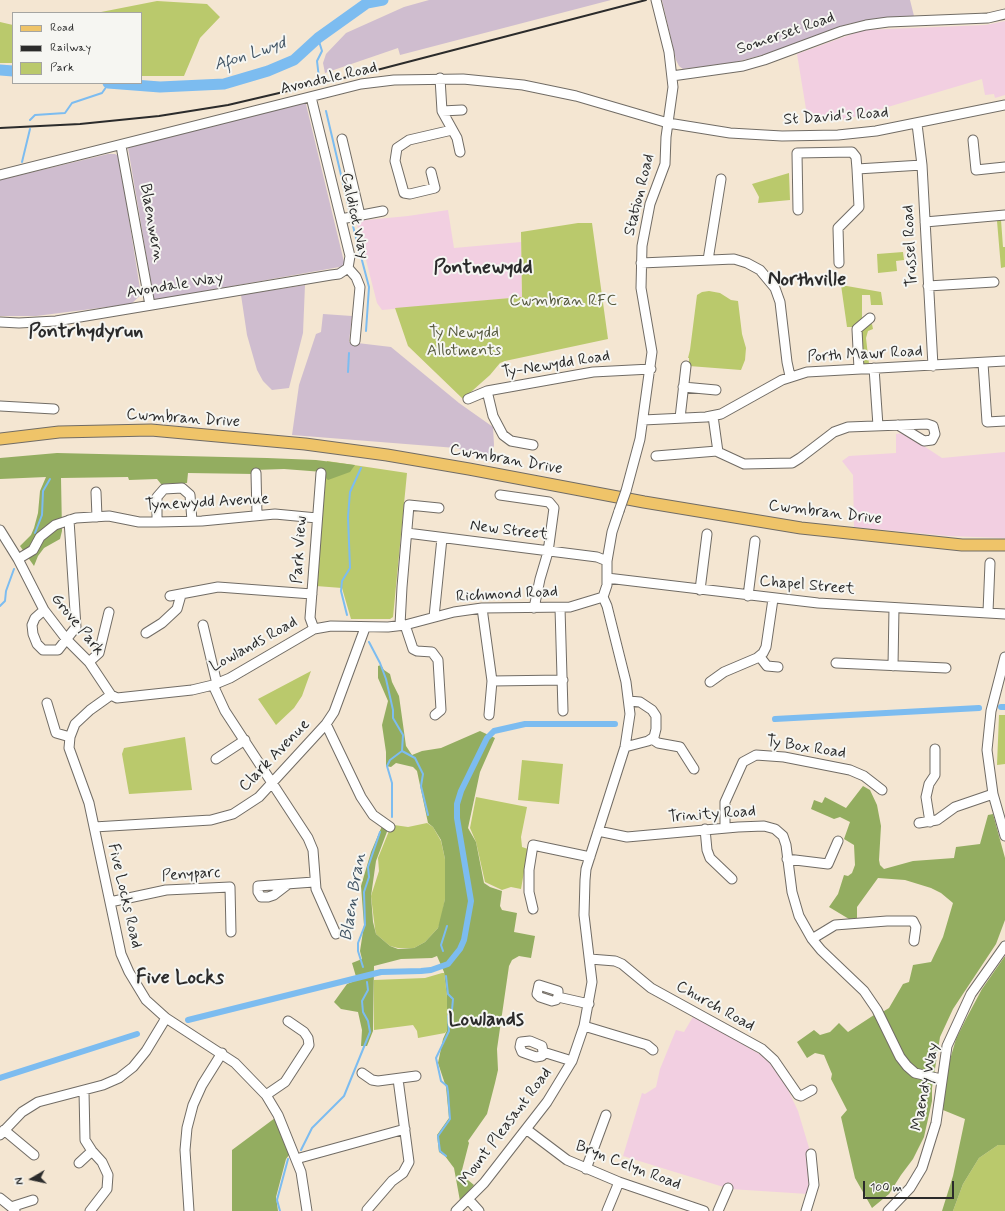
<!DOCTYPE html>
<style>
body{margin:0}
#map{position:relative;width:1005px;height:1211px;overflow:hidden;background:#f4e6d2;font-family:Mynerve,sans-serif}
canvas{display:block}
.legend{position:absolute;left:12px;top:12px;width:130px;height:72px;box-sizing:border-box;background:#f6f6f2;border:1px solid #a5a5a2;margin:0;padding:5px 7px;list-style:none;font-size:12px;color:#2b2b2b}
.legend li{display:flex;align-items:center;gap:8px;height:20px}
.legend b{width:20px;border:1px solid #a5a5a2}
.north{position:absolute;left:12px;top:1159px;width:40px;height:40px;-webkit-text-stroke:3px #f6f6f2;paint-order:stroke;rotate:261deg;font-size:11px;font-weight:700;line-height:16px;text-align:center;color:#2b2b2b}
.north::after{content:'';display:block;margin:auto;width:14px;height:18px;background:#2b2b2b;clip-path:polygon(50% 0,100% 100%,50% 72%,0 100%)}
.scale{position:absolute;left:863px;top:1181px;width:91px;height:18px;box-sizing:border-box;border:2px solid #2b2b2b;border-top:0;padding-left:5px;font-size:12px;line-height:14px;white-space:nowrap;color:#2b2b2b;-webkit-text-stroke:3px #f6f6f2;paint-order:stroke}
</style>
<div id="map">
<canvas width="1005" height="1211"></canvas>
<ul class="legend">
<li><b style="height:5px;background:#efc469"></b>Road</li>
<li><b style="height:5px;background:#2b2b2b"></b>Railway</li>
<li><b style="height:11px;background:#bac96c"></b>Park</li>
</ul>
<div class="north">N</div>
<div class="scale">100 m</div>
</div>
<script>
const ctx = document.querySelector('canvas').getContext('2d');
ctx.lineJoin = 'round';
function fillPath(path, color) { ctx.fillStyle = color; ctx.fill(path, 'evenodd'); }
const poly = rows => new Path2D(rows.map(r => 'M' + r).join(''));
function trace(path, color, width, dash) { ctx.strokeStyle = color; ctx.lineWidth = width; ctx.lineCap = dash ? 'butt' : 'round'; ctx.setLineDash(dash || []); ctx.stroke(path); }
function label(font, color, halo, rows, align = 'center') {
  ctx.font = font + ' Mynerve,sans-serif'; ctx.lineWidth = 4; ctx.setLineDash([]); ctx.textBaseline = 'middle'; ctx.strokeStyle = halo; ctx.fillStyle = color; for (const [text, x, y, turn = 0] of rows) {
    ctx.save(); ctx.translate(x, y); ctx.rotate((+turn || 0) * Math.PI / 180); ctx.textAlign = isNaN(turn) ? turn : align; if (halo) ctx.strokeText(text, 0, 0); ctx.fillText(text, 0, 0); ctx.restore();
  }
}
fillPath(poly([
 [1005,21,1005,95,995,98,994,94,985,95,982,79,844,120,840,118,810,118,807,115,797,54,863,30,986,25],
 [448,210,454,248,521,242,522,297,382,310,377,303,356,221,408,216],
 [904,433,942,458,1005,452,1005,538,948,536,854,527,853,475,842,461,849,456,896,453,896,434],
 [694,1015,766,1058,783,1079,798,1111,810,1151,812,1185,808,1194,730,1189,623,1156,642,1093,645,1094,656,1087,660,1069,676,1030,684,1032]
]), '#f2cfe1');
fillPath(poly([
 [429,0,611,0,400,55,398,48,325,73,323,63,326,54,346,33,404,7],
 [662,0,910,0,914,16,875,19,848,24,766,54,732,63,683,69,679,66,676,60],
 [305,100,345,266,154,300,128,148],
 [108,154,115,154,119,156,141,295,131,304,36,316,0,316,0,180],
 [305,285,303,333,289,388,272,390,263,381,257,370,247,335,241,295],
 [323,314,352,316,349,342,391,347,459,403,493,427,494,445,491,458,456,448,292,435,299,385,316,334,321,332]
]), '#cfbdcf');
fillPath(poly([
 [157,1,207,4,220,17,200,38,184,76,141,76,141,13,96,13],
 [0,22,13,25,13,63,0,63],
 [789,173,790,200,758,203,759,197,752,184],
 [1001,220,1003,247,1005,247,1005,267,1001,268,997,221],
 [578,223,592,223,608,339,505,361,500,363,490,375,463,399,408,346,395,308,522,297,521,232],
 [903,252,904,260,896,261,897,271,878,273,877,254],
 [841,285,881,292,883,305,871,305,870,295,862,295,862,318,856,327,847,327],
 [709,291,720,293,731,300,738,301,742,334,746,348,745,360,741,370,689,366,689,358,688,358,690,350,697,295,702,292],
 [872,324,873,329,868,331,866,338,869,364,862,364,860,326],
 [327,461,407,473,393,617,390,619,351,619,342,588,316,586,324,472],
 [311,671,302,696,294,708,276,725,258,699],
 [999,715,1005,715,1005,764,997,765],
 [185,737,192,790,129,794,122,754,124,748],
 [522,760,563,764,559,804,518,800],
 [476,797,527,807,521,837,522,847,528,849,521,889,511,887,502,890,485,882,476,842,470,828],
 [427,823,433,827,441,841,445,859,445,899,441,920,438,928,425,942,414,948,398,948,390,946,376,934,375,929,371,896,379,871,378,858,389,831,394,825,408,827],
 [442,973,444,973,447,997,447,1030,445,1033,418,1038,417,1031,413,1025,374,1030,374,980,425,978],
 [998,1145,1005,1145,1005,1211,953,1211,963,1184,979,1158]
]), '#bac96c');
fillPath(poly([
 [57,453,267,458,316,460,355,465,350,472,328,480,323,475,323,472,284,469,254,470,254,474,188,473,187,483,161,484,157,479,129,480,128,477,61,478,62,531,60,539,44,548,38,556,34,566,20,546,31,535,34,528,38,513,40,491,46,477,0,479,0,458],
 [381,665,384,670,390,674,392,682,399,696,406,746,412,755,422,751,441,748,480,731,495,738,480,772,468,828,476,842,484,883,490,887,502,891,500,906,502,910,517,913,514,932,535,936,531,958,519,956,512,960,509,966,497,1049,498,1070,495,1083,487,1114,468,1141,469,1143,462,1170,463,1176,474,1185,460,1201,454,1168,445,1156,439,1152,437,1135,449,1118,446,1087,438,1063,443,1039,447,1030,447,997,444,972,437,956,432,958,401,959,374,966,373,1031,367,1046,361,1046,362,1030,358,1012,341,1009,334,1002,347,984,357,980,352,963,362,959,360,951,364,925,361,886,371,852,382,826,388,829,376,861,371,896,373,922,376,934,390,946,398,949,414,948,425,942,438,928,445,899,445,859,441,840,433,827,428,823,417,771,413,767,396,763,391,767,386,766,386,752,382,725,388,701,378,678,378,666],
 [863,786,870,790,877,805,881,826,879,860,880,865,884,869,913,861,954,858,956,847,980,844,988,815,993,814,1005,858,1005,920,996,944,953,1009,940,1037,932,1088,932,1101,924,1137,913,1159,901,1175,889,1194,872,1208,855,1178,841,1117,847,1110,831,1079,832,1074,824,1055,815,1053,807,1058,797,1042,814,1030,820,1035,830,1032,839,1023,848,1032,874,1015,876,1016,889,1008,903,984,909,982,913,965,931,962,943,937,953,903,941,893,931,888,905,880,878,878,857,907,857,918,849,919,829,907,838,894,844,875,848,876,852,873,855,865,854,845,844,839,850,822,840,817,834,819,811,809,814,800,822,803,825,797,846,808],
 [1005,956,1005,1145,998,1145,979,1158,963,1184,953,1211,942,1211,953,1176,965,1119,943,1110,949,1063,956,1039,966,1019,982,989],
 [275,1118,289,1155,286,1159,276,1197,278,1211,232,1211,232,1150]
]), '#93ad60');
trace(poly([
 [318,38,322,51,317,61,319,78],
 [326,111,349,209],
 [30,120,35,115,65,113,72,103,102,93,109,83],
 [22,162,30,129],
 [353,226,369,287,366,331],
 [348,372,349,353],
 [35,533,42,515,43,491,50,479],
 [0,606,5,601,6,591,14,569],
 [347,615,341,591,342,581,350,568,348,517,350,492,361,468],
 [369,642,380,663,386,679,393,710,393,718,403,735,402,751,390,760,387,766,392,783,392,817],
 [402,751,415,758,423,774,421,786,428,815],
 [443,951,441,945,447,926],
 [363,967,358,951,358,943,365,925,364,892,369,877,368,867,380,832],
 [446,976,448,994,453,999,452,1010,448,1016,449,1031,436,1058,441,1081,447,1086,448,1092,450,1119,438,1136,440,1151,446,1156],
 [301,1150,312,1128,344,1096,370,1032,368,1021,363,1012,362,1001,368,990,367,982],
 [280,1211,277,1200,288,1159]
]), '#7cbcf0', 2);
trace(poly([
 [1001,707,1005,707],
 [775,719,979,708],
 [188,1020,381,972,421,971,431,970,448,964,460,949,464,940,471,901,457,818,457,804,461,791,487,738,494,731,525,724,615,724],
 [0,1078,137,1034]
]), '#7cbcf0', 6);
trace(poly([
 [0,70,13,71],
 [108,83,160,87,224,84,268,71,294,60,318,38,367,3,383,0]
]), '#7cbcf0', 11);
const minor = poly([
 [672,76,743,66,764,60,842,31,866,25,888,22,988,18,1005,14],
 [440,78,442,111,457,138,460,152],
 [311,97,350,256,348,268,356,277,360,287,355,341],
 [442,111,462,110],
 [917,124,922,165,933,366],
 [342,139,360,215],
 [973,140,976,170,1005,167],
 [121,146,150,305],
 [431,172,435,188,410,194,404,193,395,161,397,148,409,140,452,130],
 [0,175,361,84,394,80,463,79,523,85,576,96,668,123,730,133,782,136,838,135,876,131,1005,105],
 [798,210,797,153,852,152,856,157,857,169],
 [341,219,383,211],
 [925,222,1005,215],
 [708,260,721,179],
 [641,263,734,259,747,263,760,270,775,288,780,302,787,362,790,376],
 [839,263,838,228,859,207,857,169,922,165],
 [928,286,994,282],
 [0,322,19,323,56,321,331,275,339,274,348,268],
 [983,363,987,422,1005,421],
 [874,368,878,426],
 [859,369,857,329,870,318],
 [683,387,716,390],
 [487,391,493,416,503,435,511,441,533,445],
 [468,399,487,391,593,372,651,369],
 [0,406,54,409],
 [713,416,718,452,744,464,792,463,800,458,834,432,848,427,927,424,933,426,935,434,932,440,924,441,898,425],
 [680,418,686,366],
 [643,420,706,417,721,414,782,380,807,372,1005,361],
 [656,456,717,451],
 [256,473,257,515],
 [626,491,640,439,652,352,641,288,642,246,650,204,665,164,666,137,673,87,669,52,656,0],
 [96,492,97,517],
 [500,495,549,502,554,508,548,552,540,579,534,608],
 [157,522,157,497,164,489,182,488,190,495,192,521],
 [0,530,18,559,44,610,67,640,89,662,111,695,117,698,192,690,213,685,230,678,314,629,331,626,388,627,405,625,454,612,482,608,570,607,603,597],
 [407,533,597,557,607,561],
 [18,559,33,550,40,537,55,525,76,518,109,516,139,522,157,522,202,521,275,514,317,518],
 [607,578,818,603,1005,614],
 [700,590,707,534],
 [170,596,218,587,312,594],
 [748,596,755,541],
 [603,597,607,585,607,561,612,532,619,511],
 [482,608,492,681,489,715],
 [560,608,563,711],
 [44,610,35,618,32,625,33,634,37,644,43,650,58,650,76,627,69,520],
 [988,612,990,563],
 [434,617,442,538],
 [203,625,217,684],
 [400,625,402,587,409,505,439,508],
 [405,625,413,649,417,651,432,652,438,660,441,710,435,715],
 [314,629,310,618,321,473],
 [146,633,162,623,177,609,181,595],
 [760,657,767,666,778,667],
 [1005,657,991,711,987,750,993,794,1005,836],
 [89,662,99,653,109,612],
 [836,663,946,668],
 [893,666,894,608],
 [492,681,563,680],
 [710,682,724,672,757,658,763,653,766,647,773,599],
 [213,685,225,711,308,838,313,850,316,889,336,934],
 [111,695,90,710,75,724,70,737,69,748,89,803,121,954,129,972,146,1000,166,1018,235,1063,266,1095,278,1115,301,1172,307,1211],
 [47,703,56,733,70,737],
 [326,724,361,797,373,815,390,827],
 [652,739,658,743,680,747,694,769],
 [625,747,648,741,654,737,656,729,656,716,652,710,640,702,629,701],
 [216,759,245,740],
 [930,822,926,797,929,784,935,775,935,749],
 [919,823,937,820,955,807,993,794],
 [94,827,211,820,233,814,259,797,326,724,334,712,365,628],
 [725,828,725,802,743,762,756,755,784,757,850,770,864,776,882,790],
 [705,829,707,850,710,858,732,879],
 [598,831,627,837,738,827,764,826,775,829,783,836,786,845,792,892,799,916,812,939,821,950,864,991,877,1010,900,1057,907,1066,915,1073,941,1079],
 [787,859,828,864,838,841],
 [287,885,274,895,268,897,261,897,258,892,258,886,314,882],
 [110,902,166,890,230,887,231,932],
 [533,909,529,892,529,870,533,845,590,857],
 [812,939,835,925,887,921,913,921,916,927,914,941],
 [590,959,615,961,622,964,651,988,762,1049,774,1060,798,1095,801,1096,812,1090],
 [558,997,558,991,539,985,537,994,540,997,552,1001,556,1000,558,997,589,1004],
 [584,1026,647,1045,653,1050],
 [543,1052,542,1046,530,1041,521,1042,520,1047,522,1052,536,1057,542,1056,543,1052,572,1061],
 [362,1073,372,1080,378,1081,416,1076],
 [84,1091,85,1140,92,1151,102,1162,108,1175,107,1189,90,1211],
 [266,1095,285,1082,309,1045,308,1038,304,1032,288,1021],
 [526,1129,567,1160,619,1182,704,1211],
 [4,1130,34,1155],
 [0,1135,22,1112,38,1102,103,1085,119,1078,133,1067,146,1051,166,1018],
 [296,1159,405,1129],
 [79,1163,92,1151],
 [586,1169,606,1115],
 [0,1198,15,1210],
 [469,1200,479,1211],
 [11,1207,33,1200],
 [367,1210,392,1181,403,1173,409,1162,398,1079],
 [189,1211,185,1150,187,1128,193,1105,202,1085,222,1053],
 [456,1211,484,1183,547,1102,572,1061,584,1026,592,982,584,915,585,880,586,869,625,747,630,714,626,682,607,606,603,597],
 [607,1211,619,1182],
 [718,1211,728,1188],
 [806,1211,814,1185,811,1154],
 [888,1211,910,1188,922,1168,936,1123,947,1046,971,994,1005,946]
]);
const major = poly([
 [0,439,59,432,151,430,305,444,387,455,469,469,644,502,801,528,962,545,1005,545]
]);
trace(minor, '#716c65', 11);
trace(major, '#716c65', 13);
trace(minor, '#fff', 9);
trace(major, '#efc469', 11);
trace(poly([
 [0,128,80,124,159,116,228,105,373,71,646,0]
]), '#2b2b2b', 2);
const minorBridge = poly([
 [619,511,626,491]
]);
trace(minorBridge, '#716c65', 11, []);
trace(minorBridge, '#fff', 9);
label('16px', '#2b2b2b', '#f6f6f2', [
 ["Somerset Road",786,34,-19],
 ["Avondale Road",329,79,-13],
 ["St David's Road",836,117,-4],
 ["Station Road",640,195,-76],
 ["Caldicot Way",354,216,78],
 ["Blaenwern",151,223,80],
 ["Trussel Road",911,246,-93],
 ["Avondale Way",175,286,-9],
 ["Porth Mawr Road",865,355,-3],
 ["Ty-Newydd Road",556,365,-9],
 ["Cwmbran Drive",183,419,4],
 ["Cwmbran Drive",506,460,10],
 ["Tynewydd Avenue",207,503,-3],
 ["Cwmbran Drive",825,513,7],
 ["New Street",509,531,7],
 ["Park View",300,550,-86],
 ["Chapel Street",807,586,5],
 ["Richmond Road",507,595,-3],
 ["Grove Park",77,625,51],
 ["Lowlands Road",254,645,-29],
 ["Ty Box Road",806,748,9],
 ["Clark Avenue",275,756,-46],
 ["Trinity Road",712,815,-4],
 ["Penyparc",191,875,-4],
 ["Five Locks Road",124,896,77],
 ["Church Road",715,1007,29],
 ["Maendy Way",926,1087,-79],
 ["Mount Pleasant Road",506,1127,-53],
 ["Bryn Celyn Road",628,1166,21]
]);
label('16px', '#565a3e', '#f6f6f2', [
 ["Cwmbran RFC",563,302],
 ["Ty Newydd",464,334],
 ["Allotments",464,352]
]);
label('italic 17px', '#435666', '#f6f6f2', [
 ["Afon Lwyd",250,55,-18],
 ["Blaen Bran",354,897,-81]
]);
label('bold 20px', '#2b2b2b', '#f6f6f2', [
 ["Pontnewydd",483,269],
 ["Northville",807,281],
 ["Pontrhydyrun",86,333],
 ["Five Locks",180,979],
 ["Lowlands",486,1021]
]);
</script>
